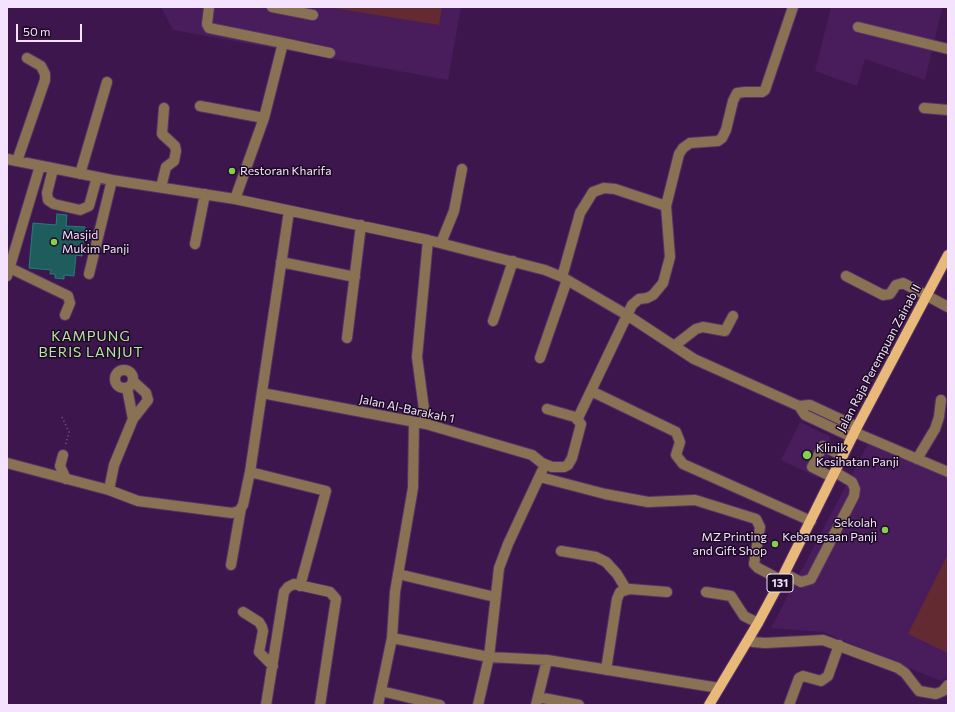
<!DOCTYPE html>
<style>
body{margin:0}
#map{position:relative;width:955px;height:712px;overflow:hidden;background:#3e164e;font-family:Commissioner,sans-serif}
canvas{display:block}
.frame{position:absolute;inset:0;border:8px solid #f5e2fe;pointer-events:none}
.scale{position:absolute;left:16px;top:24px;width:66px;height:18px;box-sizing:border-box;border:2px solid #f5e2fe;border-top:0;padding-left:5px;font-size:12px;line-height:14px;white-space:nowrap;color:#f5e2fe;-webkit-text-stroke:3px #1c0b24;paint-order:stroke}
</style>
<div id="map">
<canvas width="955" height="712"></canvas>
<div class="frame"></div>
<div class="scale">50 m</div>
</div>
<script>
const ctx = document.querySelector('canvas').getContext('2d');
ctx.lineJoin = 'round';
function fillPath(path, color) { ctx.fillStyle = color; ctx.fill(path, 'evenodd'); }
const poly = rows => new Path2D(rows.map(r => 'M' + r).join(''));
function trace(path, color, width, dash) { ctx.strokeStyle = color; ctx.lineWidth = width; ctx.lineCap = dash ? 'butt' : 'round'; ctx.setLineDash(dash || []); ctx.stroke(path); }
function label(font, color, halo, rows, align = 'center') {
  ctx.font = font + ' Commissioner,sans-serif'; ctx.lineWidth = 3; ctx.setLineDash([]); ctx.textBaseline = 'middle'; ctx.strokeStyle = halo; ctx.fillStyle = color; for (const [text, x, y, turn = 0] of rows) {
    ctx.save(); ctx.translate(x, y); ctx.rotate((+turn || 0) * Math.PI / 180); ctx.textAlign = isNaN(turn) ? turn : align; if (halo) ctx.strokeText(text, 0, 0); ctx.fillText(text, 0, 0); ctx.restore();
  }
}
fillPath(poly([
 [161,7,461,7,448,80,173,30],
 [831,7,942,8,925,80,865,59,857,86,815,71],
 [800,422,829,436,833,449,818,478,781,460],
 [869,442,948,477,948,677,941,681,823,632,771,628]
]), '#491c5c');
fillPath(poly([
 [327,7,442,7,439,25],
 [948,554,948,653,908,634]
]), '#632b31');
const building = poly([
 [57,214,67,215,66,226,85,227,82,256,76,255,74,276,64,275,64,279,55,278,55,274,50,274,51,270,29,268,33,223,56,225,57,214]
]);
fillPath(building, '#1f5d5d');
trace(building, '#217e7e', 1);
const minor = poly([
 [209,7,207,24,209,28,283,43,264,118,235,199],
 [272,7,313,15],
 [858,27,948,49],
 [283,43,330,53],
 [200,106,264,118],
 [924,108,948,110],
 [7,159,112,180,235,199,428,240,545,270,562,277,627,315,694,359,799,406,810,405,857,427],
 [17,161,45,80,45,74,41,66,27,58],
 [53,169,47,193,48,200,54,204,80,210,89,206,97,177],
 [80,174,107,82],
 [161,187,166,167,174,161,176,151,175,146,162,134,164,108],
 [441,243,454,211,462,169],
 [195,244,205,194],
 [281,262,355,277],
 [10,268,68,296,70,303,65,315],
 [89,274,112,180],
 [7,276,40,166],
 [846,276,883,295,890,294,896,285,903,283,948,307],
 [562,277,580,213,593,192,604,188,615,189,666,206],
 [493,321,513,261],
 [347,338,361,225],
 [674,346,696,329,703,327,725,331,733,316],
 [540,358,567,280],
 '115 379a9 9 0 1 1 18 0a9 9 0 1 1-18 0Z',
 [127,388,133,419],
 [591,391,676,432,680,442,676,455,683,464,811,521],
 [262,393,426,424,532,455,542,463,552,467,564,467,568,465,572,458,581,424,575,417,547,409],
 [799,406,805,415,852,437],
 [578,418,632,305,639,299,647,298,653,295,663,283,670,257,666,206,679,154,683,148,690,143,718,141,722,138,726,130,733,101,737,93,745,92,762,92,765,90,793,7],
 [426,424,417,357,428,240],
 [854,432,948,472],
 [63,455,60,466,66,479],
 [917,459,935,429,939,417,941,400],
 [7,463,109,490,138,501,232,513,239,511,243,505,250,472,289,211],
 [250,472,326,491,300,586],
 [540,477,605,494,648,502,695,500,756,519,760,527,754,564,758,568,781,580],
 [832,477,812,467,823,446,843,456],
 [109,490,114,465,133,419,148,400,146,393,134,382],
 [561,551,596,557,606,562,617,574,626,589],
 [231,565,241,508],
 [398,574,495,597],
 [785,574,801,582,811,579,854,496,855,489,852,482,835,472],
 [706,592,731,596,744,616,758,623],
 [243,612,259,622,262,627,263,631,259,652,273,666],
 [392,638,489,657,547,660,719,688],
 [749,639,753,642,765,643,823,640,898,668,905,673,919,691,936,694,943,691,948,685],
 [606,670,617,599,620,592,630,589,667,592],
 [381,691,440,705],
 [538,697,579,705],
 [266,705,284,592,288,587,294,584,330,592,336,599,320,705],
 [378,705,392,638,395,592,413,488,414,422],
 [478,705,489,657,499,568,508,544,542,471],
 [536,705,547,660],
 [789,705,799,678,803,676,821,681,828,676,839,645]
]);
const major = poly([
 [709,705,758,623,781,580,857,427,948,255]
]);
trace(minor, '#583367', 12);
trace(major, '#583367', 12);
trace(poly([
 [62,417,69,432,65,447]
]), '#82628f', 1.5, [1, 3]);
trace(minor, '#897254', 10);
trace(major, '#e8b979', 10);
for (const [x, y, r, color] of [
 [232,171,4,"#84d04e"],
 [54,242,4,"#84d04e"],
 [807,455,5,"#84d04e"],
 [885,530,4,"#84d04e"],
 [775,544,4,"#84d04e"]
]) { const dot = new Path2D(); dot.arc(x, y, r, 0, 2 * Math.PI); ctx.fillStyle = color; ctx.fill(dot); trace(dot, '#1c0b24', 1.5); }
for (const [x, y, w] of [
 [780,583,26]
]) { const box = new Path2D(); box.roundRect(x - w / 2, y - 9, w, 18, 3); ctx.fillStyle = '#1c0b24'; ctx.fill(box); trace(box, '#f5e2fe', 1); }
label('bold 11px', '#f5e2fe', null, [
 ["131",780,583]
]);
label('12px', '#f5e2fe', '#1c0b24', [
 ["Restoran Kharifa",240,171],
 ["Masjid",62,235],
 ["Mukim Panji",62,249],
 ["Klinik",816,448],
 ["Kesihatan Panji",816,462],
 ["Sekolah",877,523,"right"],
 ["Kebangsaan Panji",877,537,"right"],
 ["MZ Printing",767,537,"right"],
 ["and Gift Shop",767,551,"right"]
], 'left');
label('12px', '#f5e2fe', '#1c0b24', [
 ["Jalan Raja Perempuan Zainab II",879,358,-62],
 ["Jalan Al-Barakah 1",407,409,12]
]);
ctx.letterSpacing = '1px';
label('14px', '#bae5a2', '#1c0b24', [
 ["KAMPUNG",91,336],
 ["BERIS LANJUT",91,352]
]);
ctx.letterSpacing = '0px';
</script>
